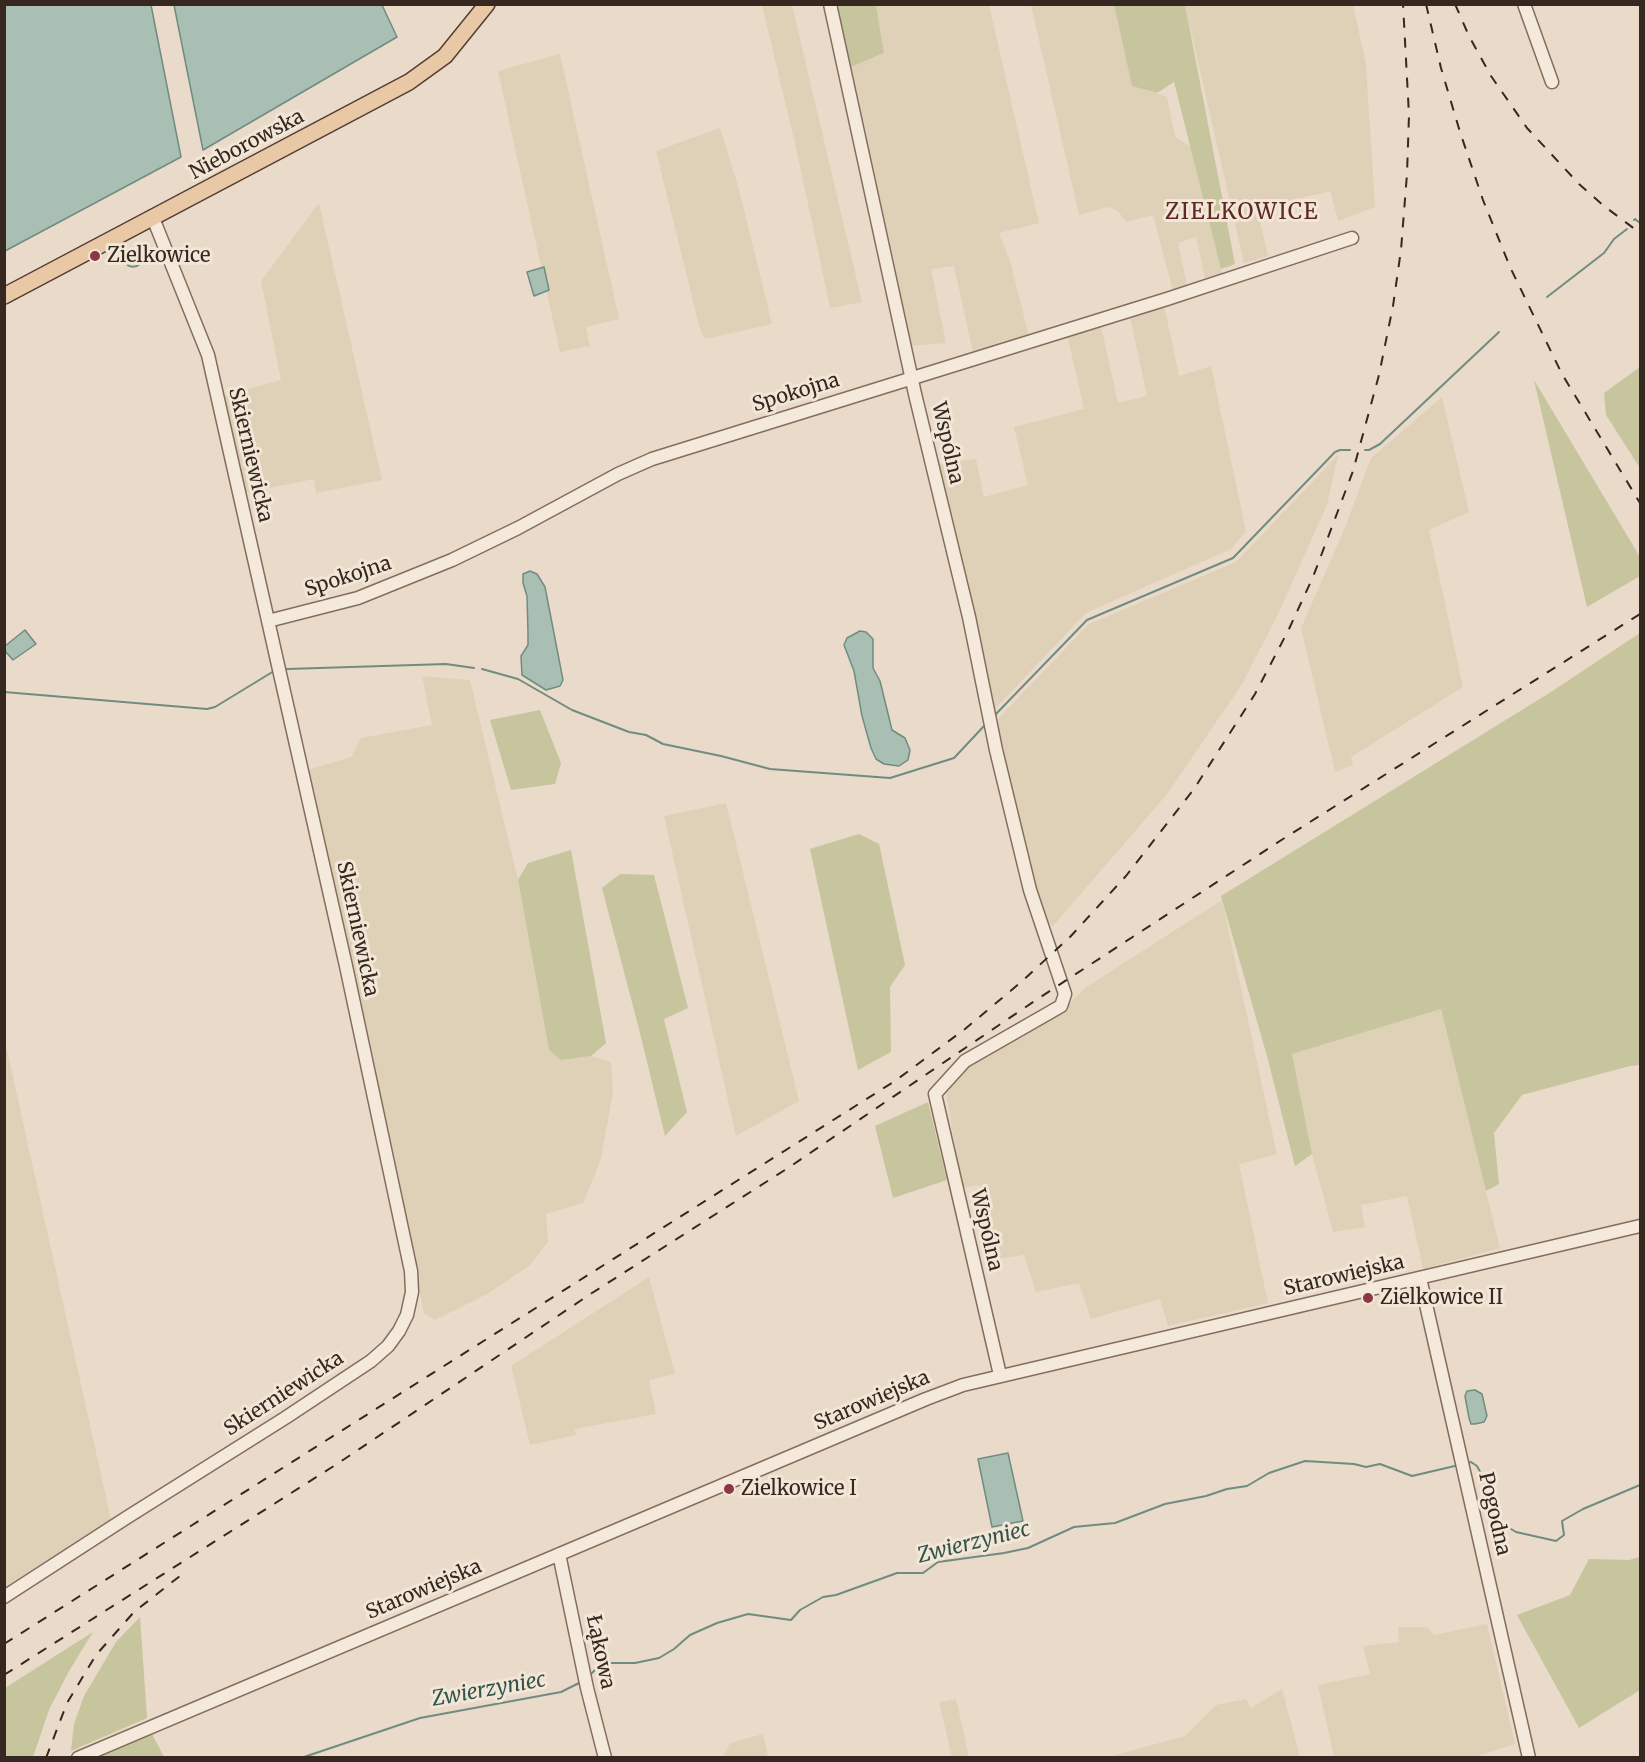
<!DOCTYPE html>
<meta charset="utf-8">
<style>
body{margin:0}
#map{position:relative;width:1645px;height:1762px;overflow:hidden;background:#eadac9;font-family:Merriweather,serif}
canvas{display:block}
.frame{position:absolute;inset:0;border:6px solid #362821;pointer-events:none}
</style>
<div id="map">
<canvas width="1645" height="1762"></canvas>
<div class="frame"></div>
</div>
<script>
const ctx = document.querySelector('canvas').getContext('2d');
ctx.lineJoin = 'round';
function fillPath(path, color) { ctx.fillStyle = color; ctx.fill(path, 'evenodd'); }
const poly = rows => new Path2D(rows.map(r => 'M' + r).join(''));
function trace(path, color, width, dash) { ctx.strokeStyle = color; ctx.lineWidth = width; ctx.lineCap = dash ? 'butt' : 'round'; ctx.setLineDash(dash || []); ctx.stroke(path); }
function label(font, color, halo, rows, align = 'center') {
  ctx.font = font + ' Merriweather,serif'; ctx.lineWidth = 6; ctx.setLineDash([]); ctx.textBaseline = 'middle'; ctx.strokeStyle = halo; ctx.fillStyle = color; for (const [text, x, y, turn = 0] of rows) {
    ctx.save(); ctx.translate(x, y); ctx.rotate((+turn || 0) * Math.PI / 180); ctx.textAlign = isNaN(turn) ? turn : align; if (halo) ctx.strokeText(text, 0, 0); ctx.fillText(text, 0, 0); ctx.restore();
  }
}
fillPath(poly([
 [762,5,792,5,862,302,830,308,797,152],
 [876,5,989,5,1039,223,999,233,1010,261,1029,336,973,353,954,266,931,269,946,343,910,346,851,67,884,53],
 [1031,5,1114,5,1132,85,1167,97,1175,137,1191,147,1222,273,1205,278,1196,237,1178,243,1187,286,1173,291,1153,215,1126,222,1118,211,1108,207,1079,215],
 [1185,5,1353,5,1366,65,1375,207,1338,221,1330,191,1257,209,1268,256,1244,263],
 [560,54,619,319,586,327,590,346,560,352,498,71],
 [720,128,739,189,772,324,705,339,700,329,656,151],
 [319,203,382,480,316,493,314,479,244,493,223,396,281,380,261,281],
 [1164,305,1179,376,1211,366,1246,531,1231,549,1086,613,992,712,936,465,976,459,984,497,1028,485,1014,427,1084,409,1067,334,1101,326,1118,403,1147,396,1130,316],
 [1442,397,1469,512,1429,530,1463,687,1351,757,1353,765,1335,772,1301,628,1344,530,1371,458],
 [1338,455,1327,505,1279,612,1242,684,1168,793,1053,926,1045,921,994,723,1089,624,1236,562],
 [422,676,470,680,518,880,549,1050,561,1060,591,1056,611,1062,613,1092,601,1159,583,1203,546,1214,548,1242,530,1265,489,1293,435,1320,424,1313,308,770,351,757,361,738,432,725],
 [726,803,799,1101,736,1136,664,816],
 [1222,900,1277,1154,1239,1164,1268,1303,1168,1326,1160,1299,1091,1319,1079,1283,1036,1292,1024,1255,998,1259,979,1185,962,1188,946,1092,966,1069,1062,1011,1085,988],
 [1441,1009,1500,1248,1423,1269,1407,1196,1361,1205,1365,1227,1333,1232,1312,1154,1292,1054],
 [4,1036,111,1520,5,1587,4,1587],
 [649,1277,675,1374,649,1380,656,1414,574,1429,576,1435,530,1445,511,1366],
 [1487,1624,1515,1744,1474,1757,1334,1757,1318,1685,1370,1674,1363,1646,1399,1642,1398,1627,1428,1627,1434,1635],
 [1282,1689,1300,1757,1108,1757,1185,1736,1216,1705,1246,1699,1251,1708],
 [956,1699,969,1757,952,1757,939,1702],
 [763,1734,768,1757,723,1757,730,1743]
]), '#dfd1b7');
fillPath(poly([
 [835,5,876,5,884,53,851,67],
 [1114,5,1185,5,1235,264,1221,269,1174,82,1157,93,1132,86],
 [1640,367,1640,468,1606,415,1604,393],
 [1534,380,1640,557,1640,576,1587,607],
 [1640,633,1640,1065,1630,1066,1522,1095,1494,1133,1499,1184,1486,1191,1441,1009,1292,1054,1312,1154,1295,1166,1267,1056,1221,896,1551,692],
 [540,710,561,763,555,784,511,790,490,720],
 [859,834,879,844,905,965,890,987,891,1052,858,1070,810,849],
 [571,850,606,1043,591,1056,561,1060,549,1050,518,880,528,863],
 [620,874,654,875,688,1008,664,1019,687,1112,665,1136,639,1029,602,888],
 [928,1102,947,1180,893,1198,875,1126],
 [1640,1557,1640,1690,1579,1728,1517,1615,1570,1595,1589,1559,1629,1560],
 [140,1617,147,1718,71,1751,74,1724,84,1696,116,1642],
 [93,1632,69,1671,49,1710,33,1757,5,1757,5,1688],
 [152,1734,164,1757,96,1757]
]), '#c7c59d');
const water = poly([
 [5,4,151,5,181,157,5,251,5,4],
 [174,5,382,5,397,37,203,150,174,5],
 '124 258a9 9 0 1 1 18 0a9 9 0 1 1-18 0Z',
 [544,267,549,290,534,296,527,272,544,267],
 [530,571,537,574,545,587,563,680,560,686,546,690,522,675,521,656,528,645,528,633,527,596,523,583,523,574,530,571],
 [25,630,36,644,13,660,5,651,5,646,25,630],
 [860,631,866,632,873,639,873,668,880,681,892,730,905,738,910,750,908,760,899,766,884,764,876,759,871,748,862,716,854,671,844,645,847,638,860,631],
 [1475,1390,1482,1394,1487,1416,1484,1422,1475,1424,1471,1424,1469,1418,1465,1396,1467,1391,1475,1390],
 [1008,1453,1023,1521,992,1527,978,1459,1008,1453]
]);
fillPath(water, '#a9bfb4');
trace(water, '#708c80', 1.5);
trace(poly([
 [1634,220,1635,219,1640,223],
 [1547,297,1604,253,1614,239,1627,229],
 [1365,450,1369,450,1380,444,1499,332],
 [287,669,446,664,474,668],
 [482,669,518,679,572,710,629,732,646,735,663,744,721,756,770,769,890,778,954,758,984,726],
 [4,692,207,709,215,707,274,671],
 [995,715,1087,620,1233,558,1335,452,1340,450,1350,450],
 [1467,1463,1471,1462,1477,1466,1484,1479,1488,1515,1516,1532,1556,1541,1564,1535,1562,1521,1583,1509,1640,1485],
 [590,1675,597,1668,610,1663,635,1663,659,1658,674,1649,690,1635,717,1623,748,1614,791,1620,800,1610,823,1597,836,1595,897,1573,923,1573,938,1562,1004,1553,1028,1548,1074,1527,1115,1523,1165,1504,1206,1496,1227,1489,1247,1486,1269,1473,1305,1461,1354,1464,1366,1467,1380,1464,1412,1476,1459,1465],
 [301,1758,420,1718,561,1692,581,1682]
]), '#708c80', 2);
const minor = poly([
 [830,4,915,394,969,617,996,750,1030,890,1065,994,1061,1006,965,1061,935,1094,1000,1375],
 [1524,4,1552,82],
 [268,621,358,598,452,560,518,528,618,474,652,459,1167,299,1352,238],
 [1420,1278,1529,1758],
 [559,1554,587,1688,605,1758],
 [4,1597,126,1518,285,1418,371,1361,388,1346,399,1331,407,1315,412,1292,411,1271,346,966,208,355,153,218],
 [78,1758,926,1399,963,1385,1640,1226]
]);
const major = poly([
 [4,296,409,82,445,56,487,4]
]);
trace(minor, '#846d5f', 15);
trace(major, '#533c33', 18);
trace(minor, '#f5e9db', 12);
trace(major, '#e8c8a5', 15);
trace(poly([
 [1426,4,1441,68,1460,132,1483,200,1510,267,1562,374,1640,503],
 [1455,4,1469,36,1491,76,1527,128,1579,184,1604,206,1640,233],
 [4,1644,895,1081,965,1029,1020,983,1070,937,1126,876,1194,789,1255,694,1289,629,1313,577,1353,471,1379,375,1393,306,1401,250,1407,174,1409,115,1403,4],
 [4,1675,337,1464,592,1293,788,1168,1039,998,1283,839,1640,614],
 [46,1758,67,1703,96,1655,134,1612,185,1572]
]), '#362821', 2, [10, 10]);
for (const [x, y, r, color] of [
 [95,256,6,"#8d3645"],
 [1368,1298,6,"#8d3645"],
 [729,1489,6,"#8d3645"]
]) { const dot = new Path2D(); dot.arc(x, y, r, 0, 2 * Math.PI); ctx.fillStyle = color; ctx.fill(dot); trace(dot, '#f2e6d7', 2); }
label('20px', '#362821', '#f2e6d7', [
 ["Nieborowska",247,145,-28],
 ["Spokojna",796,393,-17],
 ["Wspólna",947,443,77],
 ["Skierniewicka",250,455,77],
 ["Spokojna",348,577,-18],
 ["Skierniewicka",357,929,78],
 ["Wspólna",986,1230,77],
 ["Starowiejska",1344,1276,-13],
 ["Skierniewicka",284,1394,-33],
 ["Starowiejska",872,1401,-23],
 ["Pogodna",1494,1514,77],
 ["Starowiejska",424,1590,-23],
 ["Łąkowa",600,1652,78]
]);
label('20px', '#362821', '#f2e6d7', [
 ["Zielkowice",107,256],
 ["Zielkowice II",1380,1298],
 ["Zielkowice I",741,1489]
], 'left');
label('italic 21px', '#32544c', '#f2e6d7', [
 ["Zwierzyniec",974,1543,-14],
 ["Zwierzyniec",489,1690,-10]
]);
ctx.letterSpacing = '1.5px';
label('22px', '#5e2825', '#f2e6d7', [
 ["ZIELKOWICE",1242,213]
]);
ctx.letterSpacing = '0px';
</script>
